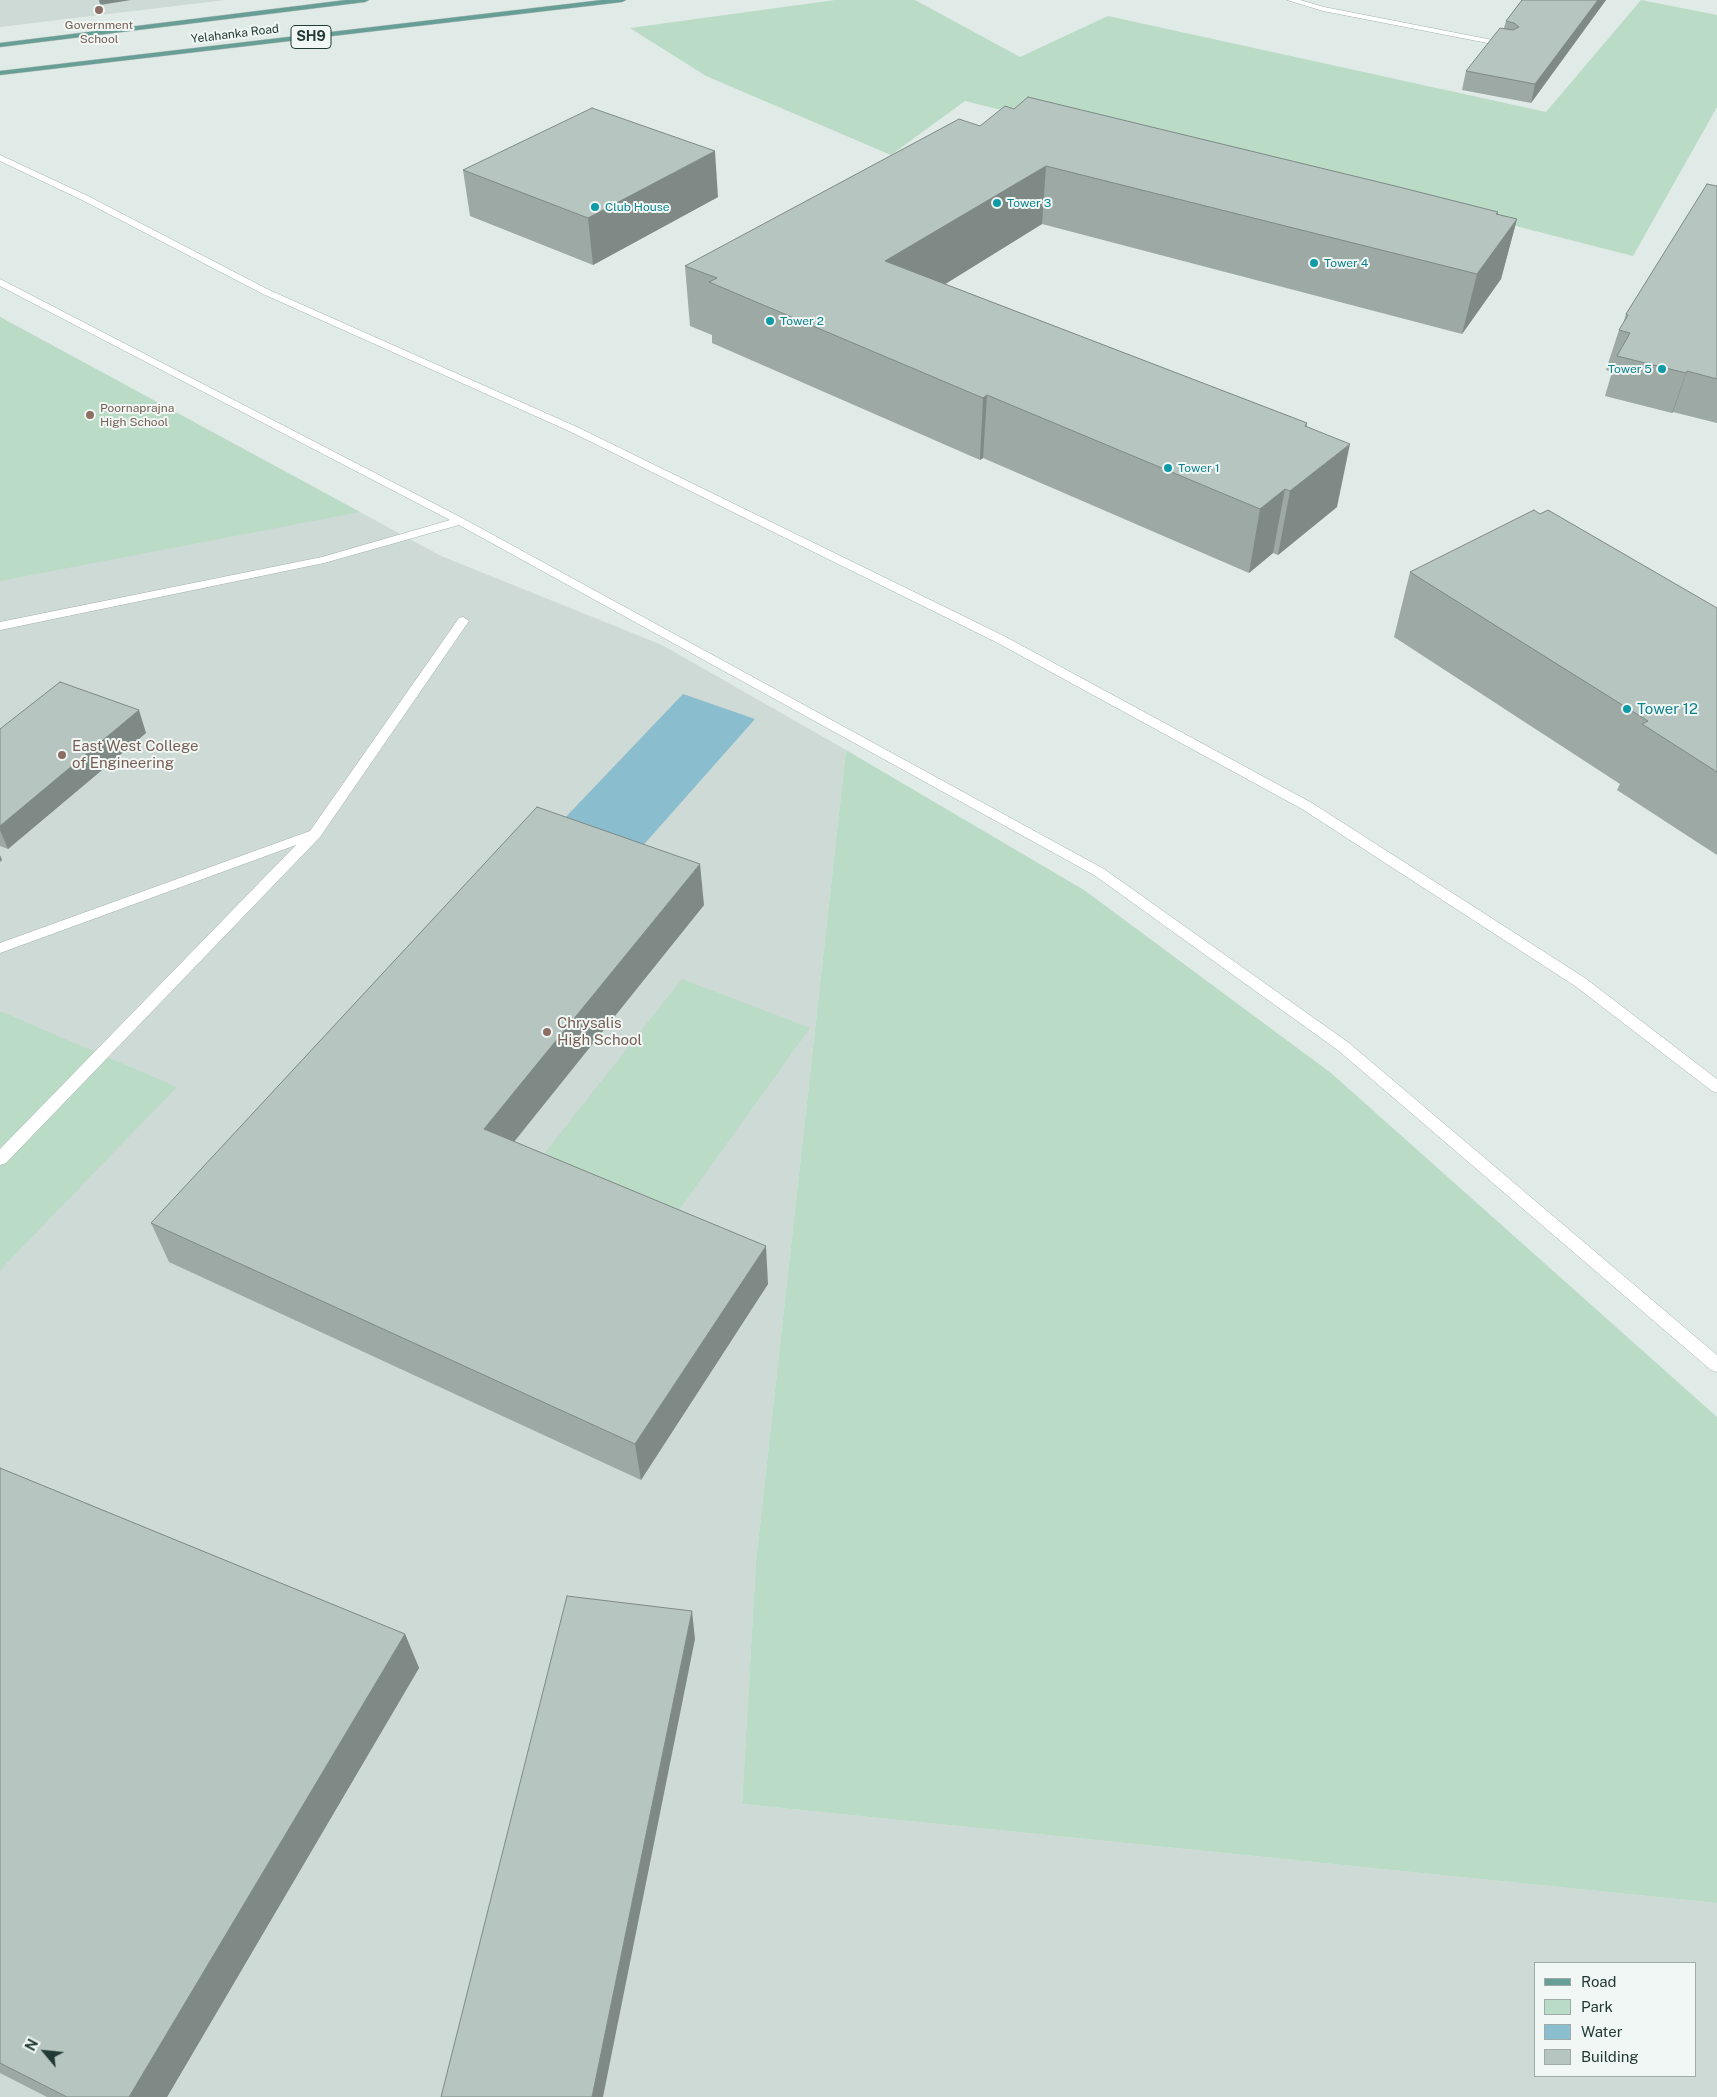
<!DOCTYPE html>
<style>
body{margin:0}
#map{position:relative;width:1717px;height:2097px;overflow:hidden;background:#e0eae7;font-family:"Public Sans",sans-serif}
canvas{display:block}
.legend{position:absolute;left:1534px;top:1962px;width:162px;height:115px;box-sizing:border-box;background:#f0f7f4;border:1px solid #9eaba8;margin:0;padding:6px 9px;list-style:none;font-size:15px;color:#223a35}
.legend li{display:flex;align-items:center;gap:10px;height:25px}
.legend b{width:25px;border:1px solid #9eaba8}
.north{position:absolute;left:20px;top:2027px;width:50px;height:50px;-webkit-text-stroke:4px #f0f7f4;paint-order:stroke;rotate:298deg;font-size:14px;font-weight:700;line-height:20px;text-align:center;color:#223a35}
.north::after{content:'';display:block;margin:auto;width:18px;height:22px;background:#223a35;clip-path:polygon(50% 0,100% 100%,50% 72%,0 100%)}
</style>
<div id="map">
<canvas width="1717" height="2097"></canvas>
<ul class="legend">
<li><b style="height:6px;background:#679e95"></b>Road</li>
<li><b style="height:14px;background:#badbc6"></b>Park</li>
<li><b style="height:14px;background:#8abdcd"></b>Water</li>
<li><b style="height:14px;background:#b6c5c0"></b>Building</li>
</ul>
<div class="north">N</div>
</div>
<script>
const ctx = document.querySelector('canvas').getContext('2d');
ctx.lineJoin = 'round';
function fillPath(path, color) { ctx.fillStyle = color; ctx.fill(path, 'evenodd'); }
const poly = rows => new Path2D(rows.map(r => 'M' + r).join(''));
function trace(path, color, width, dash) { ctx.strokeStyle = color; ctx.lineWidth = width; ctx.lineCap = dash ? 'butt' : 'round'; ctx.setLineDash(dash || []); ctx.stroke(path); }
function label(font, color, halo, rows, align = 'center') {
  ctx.font = font + ' "Public Sans",sans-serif'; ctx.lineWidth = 4; ctx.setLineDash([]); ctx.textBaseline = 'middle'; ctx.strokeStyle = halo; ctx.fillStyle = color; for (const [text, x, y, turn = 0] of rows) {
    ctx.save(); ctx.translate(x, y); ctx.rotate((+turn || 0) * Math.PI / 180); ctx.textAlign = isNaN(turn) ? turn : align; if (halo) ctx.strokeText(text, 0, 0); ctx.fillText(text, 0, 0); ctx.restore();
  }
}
fillPath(poly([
 [0,0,225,0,0,27],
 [0,317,441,556,662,645,846,750,756,1561,742,1804,1717,1903,1717,2097,0,2097],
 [1536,1963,1696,1963,1696,2076,1536,2076]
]), '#cedad6');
fillPath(poly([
 [835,0,915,0,1020,57,1108,16,1546,112,1641,0,1717,15,1717,107,1633,256,1465,213,1402,210,965,101,891,155,706,76,630,28],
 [0,317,360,512,0,581],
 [846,750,1084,890,1331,1073,1717,1417,1717,1903,742,1804,756,1561],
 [682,979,810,1028,671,1221,536,1164],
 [0,1011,177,1087,0,1270]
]), '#badbc6');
fillPath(poly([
 [683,694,755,719,639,850,562,821]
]), '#8abdcd');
const minor = poly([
 [1287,0,1300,0,1324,7,1508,43,1512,45,1508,47,1323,11,1287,0],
 [0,155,88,196,269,290,577,427,1004,636,1312,803,1585,978,1717,1079,1717,1093,1712,1091,1575,986,1302,809,996,642,569,431,263,294,82,200,0,161,0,155],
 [0,279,464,519,1104,869,1349,1043,1717,1355,1717,1372,1711,1370,1339,1051,1094,875,459,525,324,563,0,630,0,622,322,557,450,520,0,286,0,279],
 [463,617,469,621,320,837,6,1163,0,1165,0,1149,296,845,0,953,0,943,310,831,459,618,463,617]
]);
const major = poly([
 [346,0,369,0,365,2,0,47,0,43,346,0],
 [602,0,626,0,622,2,0,75,0,71,602,0]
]);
trace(minor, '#a3b2ae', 1);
trace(major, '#bdc4c2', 1);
fillPath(minor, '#fff');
fillPath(major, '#679e95');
fillPath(poly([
 [1522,0,1606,0,1531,103,1462,90,1466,71,1504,28,1506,21],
 [980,126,1498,212,1497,215,1517,219,1501,279,1462,334,1042,224,945,284,1307,423,1307,427,1337,507,1278,555,1273,553,1249,573,983,458,980,460,712,343,712,335,690,326,685,266],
 [463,170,718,197,593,265,470,216],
 [1717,186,1717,423,1673,412,1672,413,1605,396,1612,372,1606,370,1619,330,1623,324,1626,314],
 [1410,572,1717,608,1717,855,1617,790,1620,784,1394,637],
 [0,729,146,733,8,849,0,846],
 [704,905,514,1142,768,1284,641,1480,169,1262,151,1223],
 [0,1468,405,1634,419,1668,167,2097,47,2097,0,2073]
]), '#9da9a5');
fillPath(poly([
 [99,0,131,0,100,5],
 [1598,0,1606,0,1531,103,1535,84],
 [715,151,718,197,593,265,588,218],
 [1046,166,1042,224,884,322,885,261],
 [1498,212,1485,263,1517,219,1501,279,1462,334,1477,274,1496,214],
 [1687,371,1673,412,1672,413,1686,373],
 [987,395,983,458,980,460,983,398],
 [1350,444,1337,507,1278,555,1290,491],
 [1285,489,1273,553,1249,573,1260,509],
 [139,710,146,733,8,849,0,830,0,826],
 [0,855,2,860,0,862],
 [700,864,704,905,492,1169,484,1129],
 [766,1246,768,1284,641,1480,635,1444],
 [692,1611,695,1639,603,2097,592,2097],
 [405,1634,419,1668,167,2097,129,2097]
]), '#7f8a86');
const building = poly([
 [1522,0,1598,0,1535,84,1466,71,1500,28,1513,30,1519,27,1514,23,1506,21,1522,0],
 [1028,97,1395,186,1498,212,1496,214,1517,219,1477,274,1046,166,885,261,1307,423,1305,426,1350,444,1290,491,1285,489,1260,509,987,395,983,398,709,282,717,278,685,266,959,119,980,126,1005,106,1014,109,1028,97],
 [592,108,715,151,588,218,463,170,592,108],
 [1707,184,1717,186,1717,379,1687,371,1686,373,1617,356,1630,333,1619,330,1628,315,1626,314,1707,184],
 [1534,510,1540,514,1548,510,1717,608,1717,772,1642,724,1648,721,1410,572,1534,510],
 [60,682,139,710,0,826,0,729,60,682],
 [537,807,700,864,484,1129,766,1246,635,1444,151,1223,537,807],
 [0,1468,405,1634,129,2097,67,2097,0,2063,0,1468],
 [567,1596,692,1611,592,2097,441,2097,567,1596]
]);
fillPath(building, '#b6c5c0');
trace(building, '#7f8a86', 1);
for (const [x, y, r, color] of [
 [99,10,5,"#8d6e63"],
 [997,203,5,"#0f9aa8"],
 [595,207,5,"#0f9aa8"],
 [1314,263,5,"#0f9aa8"],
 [770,321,5,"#0f9aa8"],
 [1662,369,5,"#0f9aa8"],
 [90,415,5,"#8d6e63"],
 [1168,468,5,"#0f9aa8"],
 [1627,709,5,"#0f9aa8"],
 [62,755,5,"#8d6e63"],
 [547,1032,5,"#8d6e63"]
]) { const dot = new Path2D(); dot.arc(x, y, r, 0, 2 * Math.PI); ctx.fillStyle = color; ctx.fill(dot); trace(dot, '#f0f7f4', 2); }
label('12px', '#785e54', '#f0f7f4', [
 ["Government",99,25],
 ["School",99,39],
 ["Poornaprajna",100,408,"left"],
 ["High School",100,422,"left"]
]);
label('12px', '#223a35', '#f0f7f4', [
 ["Yelahanka Road",235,34,-7]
]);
label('12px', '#0d838f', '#f0f7f4', [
 ["Tower 3",1007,203],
 ["Club House",605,207],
 ["Tower 4",1324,263],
 ["Tower 2",780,321],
 ["Tower 5",1652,369,"right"],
 ["Tower 1",1178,468]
], 'left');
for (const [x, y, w] of [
 [311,37,40]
]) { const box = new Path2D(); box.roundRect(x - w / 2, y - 11.5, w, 23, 4); ctx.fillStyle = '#f0f7f4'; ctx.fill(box); trace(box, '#223a35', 1); }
label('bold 14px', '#223a35', null, [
 ["SH9",311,37]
]);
label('15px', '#0d838f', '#f0f7f4', [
 ["Tower 12",1637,709]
], 'left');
label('15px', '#785e54', '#f0f7f4', [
 ["East West College",72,746],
 ["of Engineering",72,763],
 ["Chrysalis",557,1023],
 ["High School",557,1040]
], 'left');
</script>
